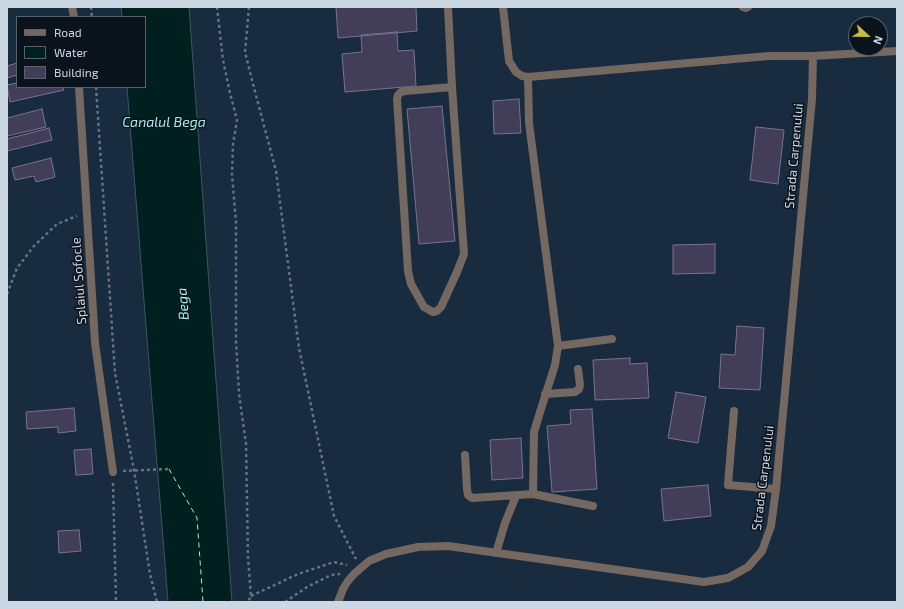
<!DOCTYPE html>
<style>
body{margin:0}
#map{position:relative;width:904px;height:609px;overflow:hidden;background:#192b3f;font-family:"Exo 2",sans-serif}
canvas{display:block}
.frame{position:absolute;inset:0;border:8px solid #ccd7e4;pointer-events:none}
.legend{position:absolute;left:16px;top:16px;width:130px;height:72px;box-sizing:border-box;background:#0b131c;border:1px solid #58616c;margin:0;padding:5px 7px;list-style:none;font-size:12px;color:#ccd7e4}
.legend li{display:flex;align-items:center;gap:8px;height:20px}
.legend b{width:20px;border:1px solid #58616c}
.north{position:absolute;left:848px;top:16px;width:40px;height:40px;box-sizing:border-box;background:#0b131c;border:1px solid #58616c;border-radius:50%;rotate:112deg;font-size:11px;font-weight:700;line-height:16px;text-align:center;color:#ccd7e4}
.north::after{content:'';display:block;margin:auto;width:14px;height:18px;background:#c3bd3e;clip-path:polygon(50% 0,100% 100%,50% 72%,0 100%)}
</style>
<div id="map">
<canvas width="904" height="609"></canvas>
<div class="frame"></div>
<ul class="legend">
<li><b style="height:5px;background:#756860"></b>Road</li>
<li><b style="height:11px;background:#002020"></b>Water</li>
<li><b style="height:11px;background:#423e57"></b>Building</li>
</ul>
<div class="north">N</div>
</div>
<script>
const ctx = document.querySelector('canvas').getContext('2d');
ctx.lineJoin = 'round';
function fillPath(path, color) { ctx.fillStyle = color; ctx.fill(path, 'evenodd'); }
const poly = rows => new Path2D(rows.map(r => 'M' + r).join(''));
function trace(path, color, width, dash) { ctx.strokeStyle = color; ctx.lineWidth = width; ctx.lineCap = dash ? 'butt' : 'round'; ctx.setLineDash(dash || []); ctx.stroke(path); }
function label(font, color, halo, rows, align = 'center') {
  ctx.font = font + ' "Exo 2",sans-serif'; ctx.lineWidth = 3; ctx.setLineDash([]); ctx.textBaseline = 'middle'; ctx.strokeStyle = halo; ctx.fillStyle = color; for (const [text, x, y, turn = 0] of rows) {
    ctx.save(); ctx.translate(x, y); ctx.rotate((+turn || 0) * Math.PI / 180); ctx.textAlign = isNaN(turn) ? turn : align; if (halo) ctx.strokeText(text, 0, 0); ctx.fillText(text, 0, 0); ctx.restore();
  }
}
const water = poly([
 [121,7,189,7,232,602,168,602,127,87,145,87,145,17,122,17,121,7]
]);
fillPath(water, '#002020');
trace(water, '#3d575b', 1);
trace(poly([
 [169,469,197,518,203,602]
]), '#a4eceb', 1, [5, 4]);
const building = poly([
 [336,7,416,7,417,31,338,38,336,7],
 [397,32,398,51,414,50,416,86,345,92,342,54,362,52,361,35,397,32],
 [17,63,17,75,7,78,7,66,17,63],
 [17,83,17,87,63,87,64,90,10,102,7,85,17,83],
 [519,99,521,133,494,134,493,101,519,99],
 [442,106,455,241,419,244,407,109,442,106],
 [42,109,46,127,7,136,7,118,42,109],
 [756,127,784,130,778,184,750,180,756,127],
 [49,128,52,140,7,151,7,139,49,128],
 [51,158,55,177,36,182,34,176,15,180,12,168,51,158],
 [715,244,715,273,673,274,673,245,715,244],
 [737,326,764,328,760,390,719,388,721,354,735,355,737,326],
 [630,358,630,364,647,363,649,398,595,400,593,360,630,358],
 [676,392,706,397,698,443,668,438,676,392],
 [74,408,76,431,58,433,58,427,27,429,26,412,74,408],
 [592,409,597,489,552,492,547,426,571,424,570,410,592,409],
 [521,438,523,478,492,480,490,440,521,438],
 [91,449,93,474,76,475,74,450,91,449],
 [708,485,711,516,664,521,661,489,708,485],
 [79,530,81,551,59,553,58,531,79,530]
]);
fillPath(building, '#423e57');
trace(building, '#787390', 1);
trace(poly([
 [91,7,92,17],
 [217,7,223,60,230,93,237,120,233,144,232,174,236,222,236,340,239,394,246,444,248,557,251,596,248,602],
 [249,7,245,52,253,84,276,171,299,348,334,516,356,559],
 [96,87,115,373,134,470,150,574,157,602],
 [7,294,17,268,34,246,57,224,77,216],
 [123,471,169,469],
 [113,483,116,602],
 [251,596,298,574,334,562,347,565],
 [285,602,307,587,331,575,340,574]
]), '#647384', 2.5, [3, 3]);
trace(poly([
 [448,7,452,87,464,254,457,272,441,307,437,311,433,312,424,307,411,284,408,271,397,99,398,95,401,92,405,91,452,87],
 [503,7,509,61,516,72,522,76,528,77,769,56,813,56],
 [743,7,746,8,748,7],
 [528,77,529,123,558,346,555,365,541,409,534,432,533,494],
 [558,346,612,339],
 [545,394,575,392,579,389,580,385,578,369],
 [734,411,728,485,776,489],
 [465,455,467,489,468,495,472,498,533,494,593,506],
 [496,553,505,523,516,496]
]), '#756860', 8);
trace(poly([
 [72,7,74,17],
 [79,87,95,343,113,472],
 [338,602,343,589,348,581,354,574,369,561,386,554,418,547,448,546,704,582,728,578,748,567,762,551,771,526,776,489,812,99,813,56,897,51]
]), '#756860', 8);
label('13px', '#ccd7e4', '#0b131c', [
 ["Strada Carpenului",794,156,-85],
 ["Splaiul Sofocle",79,281,-94],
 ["Strada Carpenului",763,478,-83]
]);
label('italic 14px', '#a4eceb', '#0b131c', [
 ["Canalul Bega",164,122],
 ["Bega",183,304,-94]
]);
</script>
